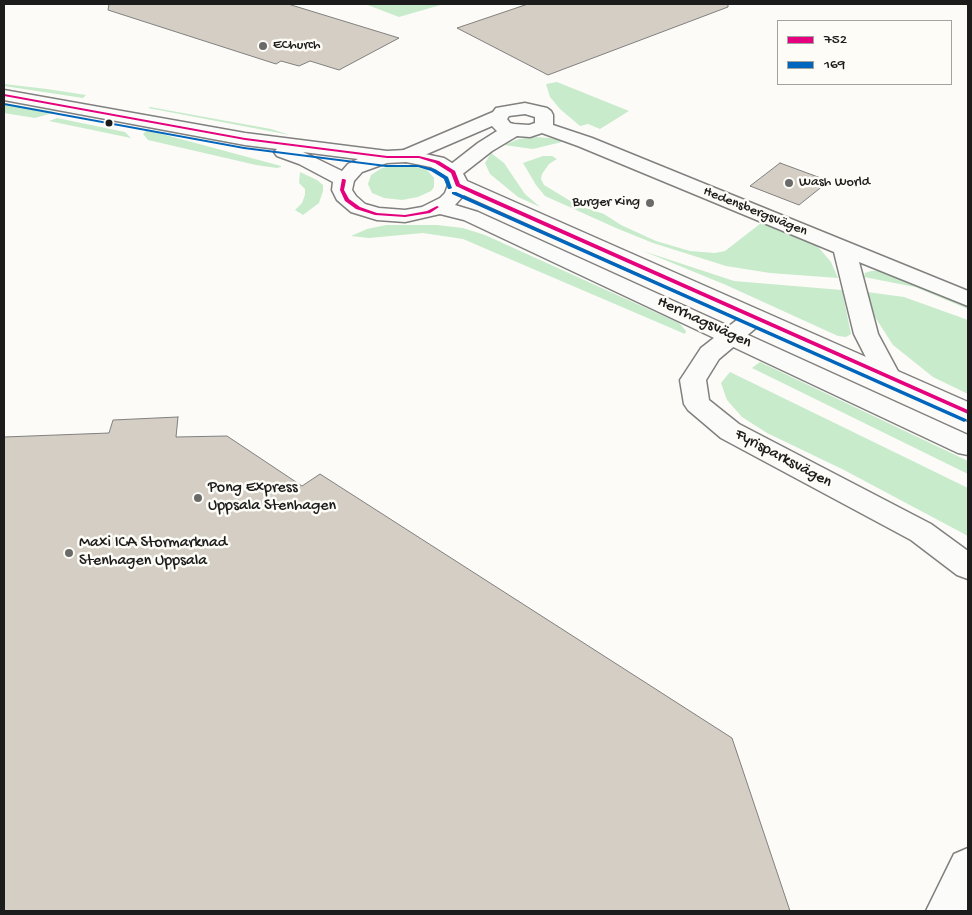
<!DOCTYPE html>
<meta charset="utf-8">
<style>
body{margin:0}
#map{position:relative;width:972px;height:915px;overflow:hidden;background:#fcfbf8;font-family:"Gochi Hand",sans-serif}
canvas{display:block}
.frame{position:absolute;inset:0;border:5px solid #1c1c1c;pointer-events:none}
.legend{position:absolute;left:777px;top:20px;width:175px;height:65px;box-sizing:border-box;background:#fdfcf7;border:1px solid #a3a29f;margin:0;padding:6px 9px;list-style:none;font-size:15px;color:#1c1c1c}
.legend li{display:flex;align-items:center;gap:10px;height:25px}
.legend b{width:25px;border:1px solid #a3a29f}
</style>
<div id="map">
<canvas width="972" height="915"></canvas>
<div class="frame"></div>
<ul class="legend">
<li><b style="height:6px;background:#e5007d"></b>752</li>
<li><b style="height:6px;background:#0065bd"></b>169</li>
</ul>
</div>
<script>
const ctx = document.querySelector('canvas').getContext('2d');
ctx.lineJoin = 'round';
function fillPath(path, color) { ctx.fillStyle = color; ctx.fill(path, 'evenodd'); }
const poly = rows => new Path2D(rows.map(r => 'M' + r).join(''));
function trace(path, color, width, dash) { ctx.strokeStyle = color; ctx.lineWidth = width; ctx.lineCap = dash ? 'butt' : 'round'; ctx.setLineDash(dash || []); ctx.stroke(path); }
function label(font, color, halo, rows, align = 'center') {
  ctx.font = font + ' "Gochi Hand",sans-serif'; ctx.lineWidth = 5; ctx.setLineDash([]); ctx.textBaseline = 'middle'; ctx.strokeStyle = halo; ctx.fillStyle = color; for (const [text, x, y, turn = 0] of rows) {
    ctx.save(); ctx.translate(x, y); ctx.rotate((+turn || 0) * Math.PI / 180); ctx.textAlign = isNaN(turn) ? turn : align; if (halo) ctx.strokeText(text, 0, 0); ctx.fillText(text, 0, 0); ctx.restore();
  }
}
fillPath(poly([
 [365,4,444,4,399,17],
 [557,82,624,109,629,111,600,129,588,124,580,126,560,109,550,97,546,84],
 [4,84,47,89,86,95,83,98,4,86],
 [4,103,56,112,35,118,4,113],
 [150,107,271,129,290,135,148,108],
 [57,118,125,132,131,138,49,121],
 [147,130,281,166,281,167,277,168,256,165,148,140,143,134],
 [533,137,550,138,566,141,533,149,504,145,519,139],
 [491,153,504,163,525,194,540,207,518,197,490,174,485,163],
 [543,156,552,156,557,159,549,164,542,174,541,179,544,185,577,205,604,214,621,225,656,241,690,251,715,253,725,251,765,220,810,241,819,248,831,262,838,278,770,273,726,266,653,243,616,228,545,196,536,185,523,163],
 [398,165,414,166,427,170,434,178,434,187,431,191,418,197,402,200,384,198,372,193,368,184,371,175,382,168],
 [300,172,317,180,323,185,323,191,319,203,303,215,295,210,302,203,305,195,305,189,299,183],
 [386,225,437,225,463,228,485,235,679,323,686,331,685,334,463,239,423,233,369,238,351,236,367,229],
 [643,251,734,281,842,290,851,334,846,337,838,336,726,285],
 [885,270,968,304,968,309,915,287,864,277,865,273,871,271],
 [867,292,904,297,968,320,968,394,933,377,893,345,873,314],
 [760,362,968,461,968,474,752,368],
 [730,372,968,488,968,536,844,470,767,433,742,417,727,400,721,383]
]), '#c8ebcb');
const building = poly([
 [109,4,288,4,399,38,339,70,310,61,299,66,281,61,276,64,108,10,109,4],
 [528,4,728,4,728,7,548,75,457,28,528,4],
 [780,163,829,181,799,205,750,186,780,163],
 [178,417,176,437,227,436,302,486,320,474,732,738,790,911,4,911,4,437,109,433,113,420,178,417]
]);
fillPath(building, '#d4cec4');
trace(building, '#81807f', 1);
const street = poly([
 [525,103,547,108,551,111,553,115,553,125,592,138,968,291,968,306,859,262,878,334,900,375,896,381,887,383,878,381,854,334,834,252,578,146,542,133,530,137,517,136,492,151,460,176,453,178,446,176,443,172,446,168,478,143,497,131,492,126,413,160,406,162,399,160,396,156,399,152,493,112,496,108,525,103],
 [525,114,535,117,535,123,529,125,514,124,510,123,507,119,509,116,525,114],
 [755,310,763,312,767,317,763,322,719,359,706,380,709,400,739,424,931,524,968,551,968,579,957,575,911,540,721,438,688,410,684,404,680,380,684,374,701,348,747,312,755,310],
 [968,848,968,908,967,911,926,911,954,854,968,848]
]);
const secondary = poly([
 [4,90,245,133,387,151,406,150,444,158,460,168,467,181,968,402,968,421,464,195,455,205,478,212,968,435,968,455,958,453,464,220,440,214,405,222,377,220,351,212,337,200,332,190,333,182,299,164,277,156,274,152,277,149,245,145,4,100,4,90],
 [303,152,358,159,348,164,342,171,303,152],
 [406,162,431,167,444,175,448,185,445,193,440,198,422,207,405,210,379,208,365,204,356,196,352,190,354,181,362,172,387,163,406,162]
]);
trace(street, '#81807f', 3);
trace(secondary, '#81807f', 3);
fillPath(street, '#fbfbf9');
fillPath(secondary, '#fbfbf9');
fillPath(poly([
 [4,94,245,138,387,156,419,156,439,161,455,171,460,184,968,410,968,414,475,195,456,186,451,173,435,163,419,158,387,158,245,140,4,96,4,94],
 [342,179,344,179,346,180,344,190,349,199,360,207,377,213,405,215,427,211,437,206,439,207,430,213,405,217,375,215,356,209,345,201,340,190,342,179]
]), '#e5007d');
fillPath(poly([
 [4,103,244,147,386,165,418,165,435,169,448,177,452,188,450,189,448,189,444,179,431,171,418,167,386,167,244,149,4,105,4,103],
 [452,192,456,192,966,419,967,420,964,422,962,421,452,194,452,192]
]), '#0065bd');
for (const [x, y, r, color] of [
 [263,46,5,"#6a6a69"],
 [109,123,4.5,"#1c1c1c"],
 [789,183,5,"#6a6a69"],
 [650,203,5,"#6a6a69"],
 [198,498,5,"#6a6a69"],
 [69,553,5,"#6a6a69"]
]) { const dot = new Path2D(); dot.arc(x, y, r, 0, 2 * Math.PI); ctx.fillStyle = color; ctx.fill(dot); trace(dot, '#fdfcf7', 2); }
label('14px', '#1c1c1c', '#fdfcf7', [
 ["EChurch",273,46],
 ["Wash World",799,183],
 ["Burger King",640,203,"right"]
], 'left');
label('14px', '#1c1c1c', '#fdfcf7', [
 ["Hedensbergsvägen",755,212,22]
]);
label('16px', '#1c1c1c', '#fdfcf7', [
 ["Herrhagsvägen",704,323,25],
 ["Fyrisparksvägen",783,459,28]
]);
label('16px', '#1c1c1c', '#fdfcf7', [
 ["Pong Express",208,489],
 ["Uppsala Stenhagen",208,507],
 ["Maxi ICA Stormarknad",79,544],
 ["Stenhagen Uppsala",79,562]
], 'left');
</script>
